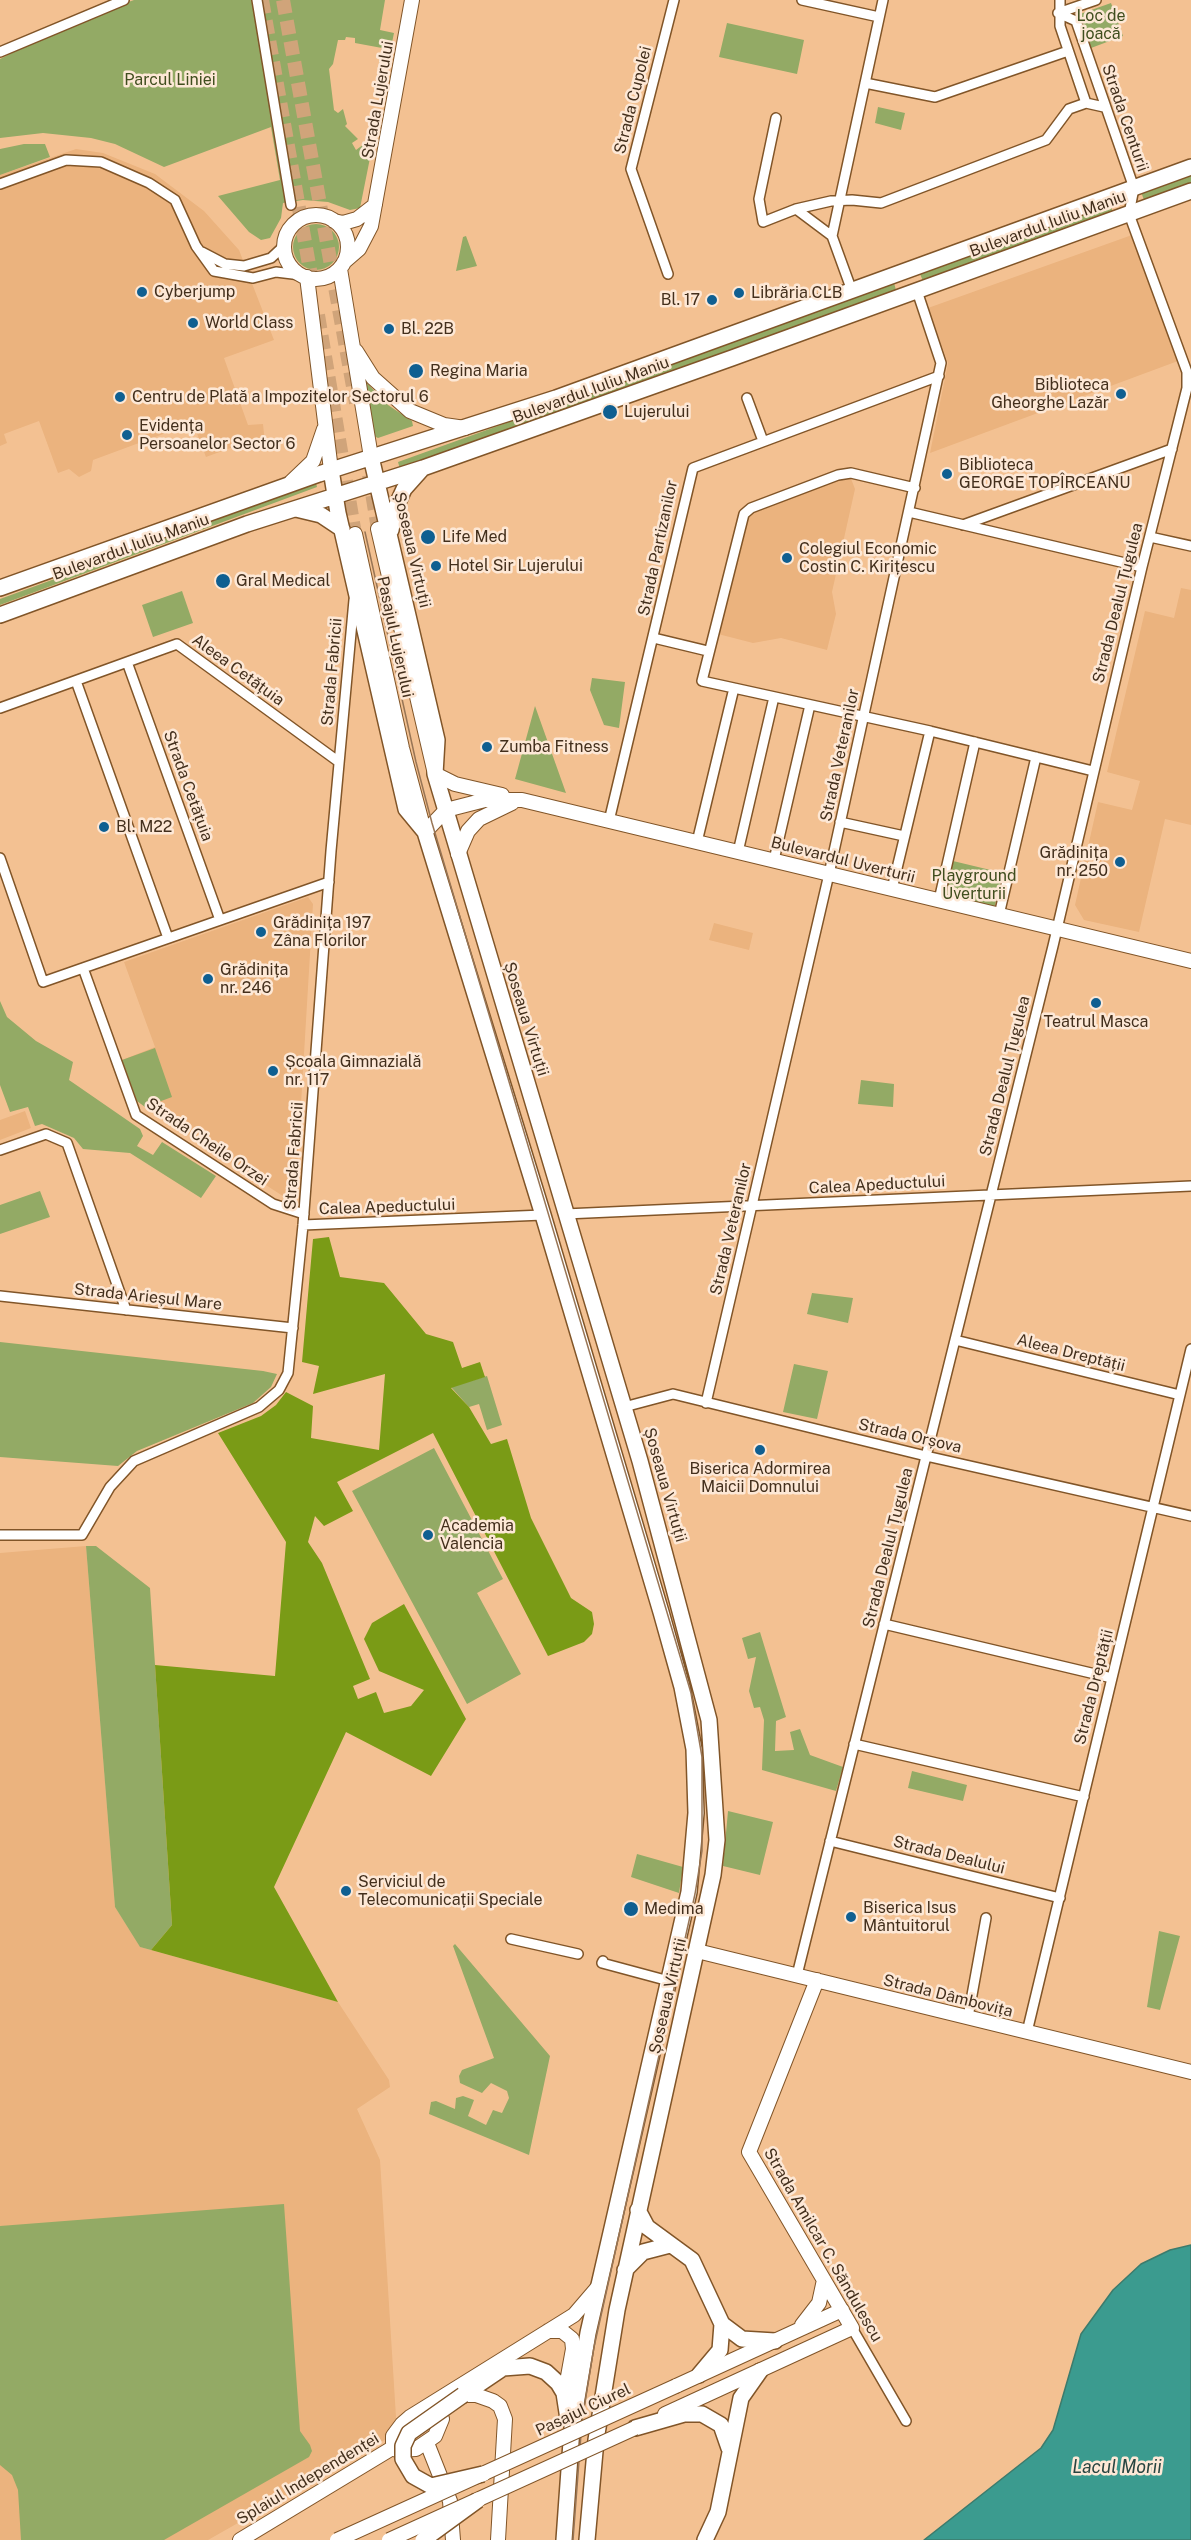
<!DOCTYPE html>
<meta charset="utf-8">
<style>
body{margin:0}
canvas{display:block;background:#f3c192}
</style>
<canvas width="1191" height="2540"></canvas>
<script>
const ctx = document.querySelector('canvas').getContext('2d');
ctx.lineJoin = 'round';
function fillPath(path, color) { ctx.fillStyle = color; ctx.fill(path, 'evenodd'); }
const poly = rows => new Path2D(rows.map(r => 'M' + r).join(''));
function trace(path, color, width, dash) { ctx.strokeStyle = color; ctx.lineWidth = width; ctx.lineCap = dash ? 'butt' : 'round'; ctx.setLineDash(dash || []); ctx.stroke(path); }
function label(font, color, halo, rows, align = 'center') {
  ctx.font = font + ' "Public Sans",sans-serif'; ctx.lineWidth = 5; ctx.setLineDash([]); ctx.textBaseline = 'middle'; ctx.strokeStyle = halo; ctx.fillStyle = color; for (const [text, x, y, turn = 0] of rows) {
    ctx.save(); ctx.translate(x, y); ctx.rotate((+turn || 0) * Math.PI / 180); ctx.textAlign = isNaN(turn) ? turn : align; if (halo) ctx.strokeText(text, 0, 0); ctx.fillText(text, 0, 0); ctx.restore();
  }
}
fillPath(poly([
 [76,149,103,153,155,174,204,211,239,250,274,340,224,358,248,425,263,424,265,443,244,443,206,457,193,423,93,460,91,471,79,477,69,469,58,473,39,421,4,434,7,443,0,446,0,175],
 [1132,235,1178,361,930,453,948,363,928,308],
 [850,476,855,489,832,592,836,614,827,650,781,638,753,643,718,634,746,518,757,509],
 [1181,588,1191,590,1191,825,1165,819,1139,932,1084,920,1075,905,1098,802,1132,810,1140,781,1107,772,1145,611,1174,618],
 [308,897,313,904,295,1204,137,1101,122,1060,155,1047,124,962],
 [714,923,753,933,749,950,709,940],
 [25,1111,31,1128,0,1140,0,1120],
 [86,1546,115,1907,140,1947,338,2002,389,2080,390,2087,357,2109,380,2160,397,2433,208,2540,0,2540,0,1553]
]), '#ebb37e');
fillPath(poly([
 [134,0,251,0,252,3,265,0,385,0,380,30,394,33,388,62,379,64,382,48,355,43,355,38,346,37,345,40,338,40,333,64,329,69,334,110,338,113,343,109,347,124,345,126,358,139,352,143,356,150,364,144,371,153,360,208,350,210,328,202,303,200,283,203,281,218,270,238,261,240,249,232,218,196,280,180,271,127,164,167,115,144,91,138,43,133,0,138,0,59,77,20],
 [1111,3,1123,36,1091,48,1080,14],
 [727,23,804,40,797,74,719,57],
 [878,107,905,113,901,130,875,123],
 [24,144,45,144,50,157,0,175,0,149],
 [1191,174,1191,183,1144,200,1141,192],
 [1110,205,1113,212,923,281,920,274],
 '293 247a23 23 0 1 1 46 0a23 23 0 1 1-46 0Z',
 [466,236,477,266,456,271,463,237],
 [894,283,896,290,400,469,398,462],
 [366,382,388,405,412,421,413,426,378,438,374,436,362,384],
 [316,483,317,487,0,605,0,599],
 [182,591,193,623,153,637,142,605],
 [592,678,625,682,619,728,604,725,590,690],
 [535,706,566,793,515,779],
 [953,861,1003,873,994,909,945,898],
 [0,1001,7,1017,36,1041,73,1062,69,1080,140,1129,143,1136,137,1146,153,1155,162,1142,216,1176,201,1198,130,1153,83,1149,74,1138,42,1124,35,1126,28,1107,10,1112,0,1085],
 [155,1048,172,1097,145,1107,137,1101,122,1060],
 [861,1080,894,1084,893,1107,858,1104],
 [40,1191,50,1217,0,1234,0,1205],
 [812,1293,853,1298,848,1323,807,1314],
 [0,1342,263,1371,277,1374,271,1387,253,1403,137,1451,118,1466,0,1457],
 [794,1364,828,1371,817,1419,783,1412],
 [487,1376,502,1425,487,1430,479,1404,469,1407,451,1387],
 [434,1448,503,1579,477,1593,521,1674,467,1704,352,1491],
 [86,1546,96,1546,150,1588,172,1925,151,1950,140,1947,115,1907],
 [760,1632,786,1717,776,1721,775,1751,794,1750,790,1732,800,1729,810,1755,843,1767,836,1791,762,1770,764,1720,760,1707,754,1708,749,1691,756,1657,748,1659,742,1638],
 [912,1771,967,1785,963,1801,908,1788],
 [728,1811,773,1822,760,1875,723,1866],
 [637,1854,683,1867,679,1893,631,1877],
 [1159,1931,1180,1936,1160,2010,1147,2007],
 [455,1944,550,2056,529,2155,429,2114,431,2102,436,2101,455,2109,456,2098,463,2096,474,2100,468,2116,486,2125,493,2110,502,2113,509,2098,507,2091,491,2083,482,2093,460,2083,459,2076,462,2070,494,2058,453,1946],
 [284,2204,300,2431,310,2445,312,2451,309,2457,164,2540,21,2540,18,2490,12,2475,0,2465,0,2226]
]), '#93aa65');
fillPath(poly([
 [329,1237,340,1277,384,1283,426,1334,453,1342,462,1368,480,1362,485,1377,451,1388,469,1407,491,1444,507,1439,531,1518,571,1598,592,1612,594,1624,592,1634,584,1642,548,1656,433,1433,337,1482,353,1511,324,1526,315,1516,308,1542,322,1563,370,1679,353,1686,358,1699,376,1692,384,1713,411,1706,424,1690,379,1671,364,1639,372,1623,404,1604,466,1719,431,1776,346,1732,274,1887,338,2002,151,1950,172,1925,155,1665,275,1676,286,1542,218,1433,261,1416,276,1405,286,1392,313,1406,311,1438,379,1450,385,1374,313,1394,319,1366,302,1362,313,1239]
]), '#7a9b16');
const water = poly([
 [1191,2245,1191,2540,924,2540,1041,2448,1053,2430,1081,2334,1113,2290,1141,2264,1170,2250,1191,2245]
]);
fillPath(water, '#3b9b8f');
trace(water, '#3d7b6c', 1.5);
trace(poly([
 [262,0,313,287],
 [283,0,356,403],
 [318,315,355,534],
 [369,475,378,529]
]), '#d0a47a', 14, [14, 7]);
const street = poly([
 [257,0,291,205],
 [802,0,879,17],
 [1060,0,1060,26,1086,103],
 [1058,13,1096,0],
 [0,52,124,0],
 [865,83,935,97,1068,51],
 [776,118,759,199,763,222,796,209,831,201,852,200,881,203,1046,140,1069,109,1086,103,1104,107],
 [0,184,66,160,101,162,149,183,175,200,196,246,214,271,253,278,276,272,301,275],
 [796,209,832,236],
 [832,236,883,0],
 [832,236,852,291],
 [202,252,225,264,244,266,271,258,284,246],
 [668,274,631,169,674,0],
 [747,398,763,441],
 [915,488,851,473,838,475,751,508,744,514,702,681,930,731,1093,771],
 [909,512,1142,567],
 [963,525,1172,449],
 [1150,537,1191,546],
 [654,638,708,651],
 [127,662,220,920],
 [76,681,168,938],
 [0,708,177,644,339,762],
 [609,821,693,468,939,376],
 [840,822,904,836],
 [697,842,734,688],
 [738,852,774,697],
 [0,858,43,982,329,882],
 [774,860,810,705],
 [892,889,930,731],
 [939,900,975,742],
 [999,915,1036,757],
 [83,968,136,1115,273,1204,304,1214],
 [0,1150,46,1134,67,1143,126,1310],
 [565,1214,1191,1186],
 [303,1225,543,1215],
 [0,1296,293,1328],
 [955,1340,1180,1395],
 [706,1403,829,874,941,363,917,291],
 [624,1407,673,1394,926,1456,1191,1516],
 [0,1535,82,1535,110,1487,134,1461,259,1407,279,1390,288,1373,303,1225,331,851,354,600],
 [884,1624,1112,1678],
 [854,1744,1084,1797],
 [830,1841,1060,1898],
 [511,1939,578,1954],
 [603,1961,602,1963,669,1981],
 [797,1975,1053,946,1142,567,1187,388,1187,372,1129,214,1134,188,1076,21,1058,13],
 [968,2017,986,1918],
 [1027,2032,1191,1349],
 [852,2328,906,2421]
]);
const secondary = poly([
 '284 247a32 32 0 1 1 64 0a32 32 0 1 1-64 0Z',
 [334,221,343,223,357,219,375,205],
 [344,262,359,249,371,226,412,0],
 [340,269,371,457],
 [307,277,331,470],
 [356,351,373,378,410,411,444,425,465,428],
 [291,482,313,461,324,429],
 [378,529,435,774,455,784,502,795],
 [355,534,402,748,424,830],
 [425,832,446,810,485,800,522,800,1191,961],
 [458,854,468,831,479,819,512,803],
 [697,1951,1191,2072],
 [802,2325,819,2303,824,2280],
 [548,2331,562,2331,572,2339,573,2349,567,2382,574,2402],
 [676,2386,842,2310],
 [463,2395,476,2395,493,2401,500,2406,505,2419,498,2540],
 [436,2402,442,2419,435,2436,416,2449,397,2450,393,2443,393,2436,402,2424,410,2417,574,2315,598,2287],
 [665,2414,852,2328,749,2152,817,1980],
 [427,2443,450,2501,453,2540],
 [240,2540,394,2447]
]);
const primary = poly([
 [371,457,437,740,435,774,640,1461,709,1720,717,1840,713,1875,617,2310,596,2440,587,2540],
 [331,470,338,513,406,809,425,832,543,1215,661,1612,682,1687,694,1749,696,1813,689,1892,588,2333,572,2428,564,2540],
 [296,509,321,515,342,529],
 [391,530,395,509,404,489,421,470],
 [0,588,319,474,556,398,1191,167],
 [0,615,247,524,423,468,732,358,1191,191],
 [638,2210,647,2227,692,2260,722,2324,720,2350,699,2375],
 [625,2270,643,2252,670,2245],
 [722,2324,742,2339,775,2341],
 [463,2395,503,2368,530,2366,546,2372,558,2383,564,2393,568,2419],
 [635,2428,684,2414,702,2414,721,2425,729,2448],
 [705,2540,718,2512,741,2398,760,2371]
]);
trace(street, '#815528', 12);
trace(secondary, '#815528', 16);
trace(primary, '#815528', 18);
trace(street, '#fff', 9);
trace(secondary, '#fff', 14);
trace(primary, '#fff', 15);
trace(poly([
 [365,532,416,762,432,823,691,1693,702,1757,702,1851,695,1894,594,2347,582,2421,573,2540]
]), '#987555', 1.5);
const secondaryBridge = poly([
 [337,2540,676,2386],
 [389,2540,635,2428]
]);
const primaryBridge = poly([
 [463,2395,409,2433,403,2446,403,2459,413,2476,431,2486,483,2474],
 [423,2540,478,2500]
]);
trace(secondaryBridge, '#815528', 16, []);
trace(primaryBridge, '#815528', 18, []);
trace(secondaryBridge, '#fff', 14);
trace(primaryBridge, '#fff', 15);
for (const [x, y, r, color] of [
 [142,292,6,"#0f5f91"],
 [739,293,6,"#0f5f91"],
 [712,300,6,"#0f5f91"],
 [193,323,6,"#0f5f91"],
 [389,329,6,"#0f5f91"],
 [416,371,8,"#0f5f91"],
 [1121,394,6,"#0f5f91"],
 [120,397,6,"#0f5f91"],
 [610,412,8,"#0f5f91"],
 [127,435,6,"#0f5f91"],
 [947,474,6,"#0f5f91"],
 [428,537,8,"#0f5f91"],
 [787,558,6,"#0f5f91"],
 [436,566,6,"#0f5f91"],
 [223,581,8,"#0f5f91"],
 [487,747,6,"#0f5f91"],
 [104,827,6,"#0f5f91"],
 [1120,862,6,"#0f5f91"],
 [261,932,6,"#0f5f91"],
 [208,979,6,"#0f5f91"],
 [1096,1003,6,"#0f5f91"],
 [273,1071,6,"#0f5f91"],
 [760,1450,6,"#0f5f91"],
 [428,1535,6,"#0f5f91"],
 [346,1891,6,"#0f5f91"],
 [631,1909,8,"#0f5f91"],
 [851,1917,6,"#0f5f91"]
]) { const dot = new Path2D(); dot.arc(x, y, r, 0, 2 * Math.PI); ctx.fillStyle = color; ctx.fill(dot); trace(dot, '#fde8d6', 2); }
label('16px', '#404e1e', '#fde8d6', [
 ["Loc de",1101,16],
 ["joacă",1101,34],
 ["Parcul Liniei",170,80],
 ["Playground",974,876],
 ["Uverturii",974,894]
]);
label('16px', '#432f1c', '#fde8d6', [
 ["Strada Lujerului",378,100,-80],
 ["Strada Cupolei",633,100,-76],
 ["Strada Centurii",1125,118,71],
 ["Bulevardul Iuliu Maniu",1048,224,-20],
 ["Bulevardul Iuliu Maniu",591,390,-20],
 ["Bulevardul Iuliu Maniu",131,547,-20],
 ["Strada Partizanilor",658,548,-78],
 ["Șoseaua Virtuții",412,550,77],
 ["Strada Dealul Țugulea",1118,603,-76],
 ["Pasajul Lujerului",395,637,78],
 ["Aleea Cetățuia",238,670,36],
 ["Strada Fabricii",332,672,-85],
 ["Strada Veteranilor",840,755,-78],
 ["Strada Cetățuia",188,786,70],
 ["Bulevardul Uverturii",843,860,14],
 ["Șoseaua Virtuții",526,1019,73],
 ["Strada Dealul Țugulea",1005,1076,-76],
 ["Strada Cheile Orzei",207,1142,34],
 ["Strada Fabricii",294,1156,-86],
 ["Calea Apeductului",877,1185,-3],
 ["Calea Apeductului",387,1207,-2],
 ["Strada Veteranilor",731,1229,-77],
 ["Strada Arieșul Mare",148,1297,6],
 ["Aleea Dreptății",1071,1353,14],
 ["Strada Orșova",910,1436,13],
 ["Șoseaua Virtuții",665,1485,74],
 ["Strada Dealul Țugulea",888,1548,-76],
 ["Strada Dreptății",1094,1687,-76],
 ["Strada Dealului",949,1855,14],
 ["Șoseaua Virtuții",668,1996,-77],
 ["Strada Dâmbovița",948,1996,14],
 ["Strada Amilcar C. Săndulescu",823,2245,60],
 ["Pasajul Ciurel",583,2410,-25],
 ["Splaiul Independenței",308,2479,-31]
]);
label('16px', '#432f1c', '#fde8d6', [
 ["Cyberjump",154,292],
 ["Librăria CLB",751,293],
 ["Bl. 17",700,300,"right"],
 ["World Class",205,323],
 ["Bl. 22B",401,329],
 ["Regina Maria",430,371],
 ["Biblioteca",1109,385,"right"],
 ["Gheorghe Lazăr",1109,403,"right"],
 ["Centru de Plată a Impozitelor Sectorul 6",132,397],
 ["Lujerului",624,412],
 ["Evidența",139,426],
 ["Persoanelor Sector 6",139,444],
 ["Biblioteca",959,465],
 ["GEORGE TOPÎRCEANU",959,483],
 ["Life Med",442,537],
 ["Colegiul Economic",799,549],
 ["Costin C. Kirițescu",799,567],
 ["Hotel Sir Lujerului",448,566],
 ["Gral Medical",236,581],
 ["Zumba Fitness",499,747],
 ["Bl. M22",116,827],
 ["Grădinița",1108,853,"right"],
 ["nr. 250",1108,871,"right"],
 ["Grădinița 197",273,923],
 ["Zâna Florilor",273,941],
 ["Grădinița",220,970],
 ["nr. 246",220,988],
 ["Teatrul Masca",1096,1022,"center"],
 ["Școala Gimnazială",285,1062],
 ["nr. 117",285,1080],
 ["Biserica Adormirea",760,1469,"center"],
 ["Maicii Domnului",760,1487,"center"],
 ["Academia",440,1526],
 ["Valencia",440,1544],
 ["Serviciul de",358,1882],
 ["Telecomunicații Speciale",358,1900],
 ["Biserica Isus",863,1908],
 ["Mântuitorul",863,1926],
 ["Medima",644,1909]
], 'left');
label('italic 18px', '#284541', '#fde8d6', [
 ["Lacul Morii",1117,2467]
]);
</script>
